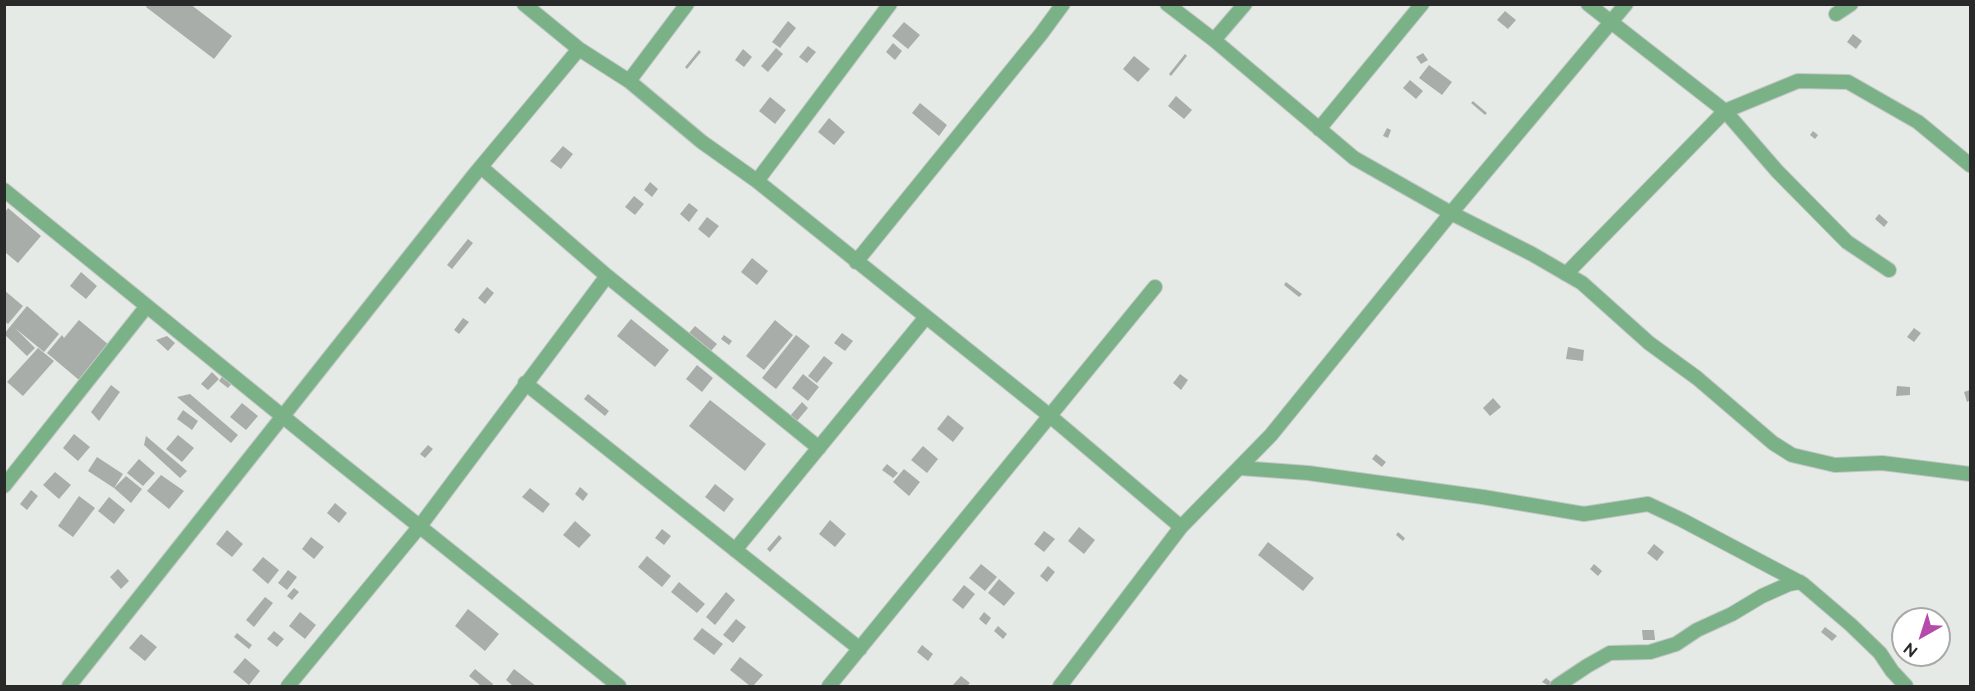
<!DOCTYPE html>
<style>
body{margin:0}
#map{position:relative;width:1975px;height:691px;overflow:hidden;background:#e6eae7;font-family:Raleway,sans-serif}
canvas{display:block}
.frame{position:absolute;inset:0;border:6px solid #282928;pointer-events:none}
.north{position:absolute;left:1891px;top:607px;width:60px;height:60px;box-sizing:border-box;background:#fff;border:2px solid #a9a9a9;border-radius:50%;rotate:219deg;font-size:16px;font-weight:700;line-height:24px;text-align:center;color:#282928}
.north::after{content:'';display:block;margin:auto;width:21px;height:27px;background:#b54aab;clip-path:polygon(50% 0,100% 100%,50% 72%,0 100%)}
</style>
<div id="map">
<canvas width="1975" height="691"></canvas>
<div class="frame"></div>
<div class="north">N</div>
</div>
<script>
const ctx = document.querySelector('canvas').getContext('2d');
ctx.lineJoin = 'round';
function fillPath(path, color) { ctx.fillStyle = color; ctx.fill(path, 'evenodd'); }
const poly = rows => new Path2D(rows.map(r => 'M' + r).join(''));
function trace(path, color, width, dash) { ctx.strokeStyle = color; ctx.lineWidth = width; ctx.lineCap = dash ? 'butt' : 'round'; ctx.setLineDash(dash || []); ctx.stroke(path); }
fillPath(poly([
 [148,4,190,4,232,36,214,59,146,7],
 [1505,11,1516,20,1508,29,1497,20],
 [788,21,796,28,780,48,772,42],
 [904,22,920,35,908,49,892,36],
 [1853,34,1862,41,1856,49,1847,42],
 [893,43,902,51,895,60,886,52],
 [808,46,816,52,807,63,799,57],
 [776,48,783,54,768,72,761,66],
 [743,49,752,57,744,67,735,60],
 [699,50,701,52,687,69,685,67],
 [1423,53,1428,60,1421,64,1416,57],
 [1185,54,1187,56,1171,76,1169,74],
 [1134,56,1150,69,1138,82,1123,69],
 [1429,65,1452,82,1442,95,1419,78],
 [1410,80,1423,91,1416,99,1403,88],
 [1176,96,1192,110,1184,119,1168,106],
 [770,97,786,110,775,124,759,111],
 [1473,101,1487,113,1485,115,1471,103],
 [920,103,947,125,939,136,912,113],
 [829,118,845,132,834,145,818,132],
 [1387,128,1391,130,1388,138,1383,136],
 [1813,131,1818,135,1815,139,1810,135],
 [563,146,573,154,561,169,550,161],
 [650,182,658,189,652,197,644,190],
 [634,196,644,204,635,215,625,207],
 [689,203,698,210,689,222,680,214],
 [8,208,41,236,18,263,6,253,5,255,5,212],
 [1879,214,1888,222,1884,227,1875,219],
 [707,217,719,226,709,238,698,229],
 [468,239,473,243,452,269,447,265],
 [752,258,768,271,757,285,741,272],
 [81,272,97,286,86,299,70,286],
 [1286,282,1302,294,1299,297,1284,285],
 [487,287,494,293,485,304,478,298],
 [4,290,23,306,8,324,4,321],
 [27,306,59,334,44,352,15,328,35,348,27,356,4,334],
 [463,318,469,322,459,334,454,330],
 [631,319,669,350,655,367,617,336],
 [79,320,109,345,79,380,47,353,62,335,64,338],
 [775,320,793,335,764,370,746,356],
 [695,326,717,344,711,351,689,333],
 [1914,328,1921,333,1914,342,1907,337],
 [842,333,853,341,845,351,834,343],
 [724,335,732,341,729,345,721,339],
 [796,335,810,346,776,389,762,378],
 [167,336,175,343,168,351,156,340],
 [1568,347,1584,350,1583,361,1566,359],
 [38,348,54,361,23,396,7,382],
 [824,356,833,363,817,383,808,376],
 [697,365,713,378,702,392,686,379],
 [212,372,219,379,208,390,201,384],
 [803,374,819,387,808,401,792,388],
 [1180,374,1188,380,1181,390,1173,383],
 [223,375,233,382,228,388,219,381],
 [111,385,120,392,99,421,91,412],
 [1897,386,1910,387,1910,395,1896,396],
 [1970,390,1970,400,1967,402,1964,392],
 [190,394,238,435,231,443,177,397],
 [588,394,609,411,605,416,584,399],
 [1493,398,1501,407,1490,416,1483,408],
 [710,400,766,444,745,471,689,426],
 [802,402,808,408,797,421,790,416],
 [242,403,258,416,246,430,230,417],
 [183,410,198,421,192,430,177,419],
 [948,415,964,428,953,442,937,429],
 [74,434,90,447,78,461,63,448],
 [178,435,194,448,182,462,166,449],
 [146,436,187,471,180,478,144,445],
 [428,445,433,449,425,458,420,454],
 [923,446,938,459,927,473,911,460],
 [1376,454,1386,462,1382,467,1372,459],
 [97,457,123,474,114,488,126,476,142,489,131,503,114,488,88,471],
 [139,459,155,473,143,486,127,473],
 [887,464,898,473,893,478,882,470],
 [904,469,920,482,909,496,893,482],
 [55,472,71,485,59,499,43,485],
 [161,475,184,491,169,509,147,491],
 [715,484,734,499,724,512,705,497],
 [580,487,588,494,583,501,575,494],
 [530,488,550,504,543,513,522,497],
 [31,490,38,496,27,510,20,504],
 [79,496,95,508,73,537,58,526],
 [109,497,125,510,114,524,98,511],
 [335,503,347,513,339,523,327,513],
 [830,520,846,534,835,547,819,534],
 [575,521,591,535,579,548,563,535],
 [1079,527,1095,540,1084,554,1068,541],
 [662,529,671,536,664,545,655,538],
 [227,530,243,544,232,557,216,544],
 [1044,531,1055,539,1044,552,1034,544],
 [1398,532,1405,538,1403,541,1396,535],
 [779,535,782,538,770,552,767,549],
 [311,537,324,547,314,559,302,549],
 [1268,542,1314,578,1303,591,1258,555],
 [1654,544,1664,552,1657,561,1647,553],
 [647,556,671,576,662,587,638,567],
 [263,557,279,570,268,584,252,570],
 [981,564,997,577,985,591,969,578],
 [1594,564,1602,571,1598,576,1590,569],
 [1048,566,1055,572,1047,582,1040,576],
 [118,569,129,581,121,589,110,577],
 [288,570,297,577,287,590,278,583],
 [999,579,1015,593,1004,606,988,593],
 [679,582,705,604,697,613,671,592],
 [964,585,975,594,963,609,952,600],
 [294,588,299,592,292,600,287,596],
 [726,592,735,600,715,625,706,617],
 [265,597,273,603,254,627,246,620],
 [468,609,499,634,485,651,455,626],
 [300,612,316,625,305,639,289,626],
 [984,612,991,618,986,625,979,619],
 [736,619,746,627,733,643,723,635],
 [998,626,1007,634,1003,639,994,631],
 [1825,627,1837,636,1832,641,1821,632],
 [702,628,723,644,714,655,693,639],
 [1642,630,1654,630,1655,640,1643,640],
 [274,631,284,639,277,647,267,639],
 [237,633,252,645,249,649,234,637],
 [141,634,157,647,145,661,129,648],
 [922,645,933,654,928,661,917,652],
 [740,657,763,675,753,686,750,686,730,670],
 [245,658,260,671,249,685,233,672],
 [475,669,493,684,492,686,481,686,469,676],
 [514,669,536,686,513,686,506,680],
 [961,676,970,683,967,686,952,686],
 [1546,678,1552,683,1549,686,1542,682]
]), '#a9ada9');
const minor = poly([
 [524,4,579,49,629,81,702,142,757,181,1050,416,1181,527],
 [1167,4,1214,40,1354,158,1451,213,1532,254,1582,283,1649,343,1697,378,1773,443,1792,455,1835,465,1882,463,1970,474],
 [1588,4,1725,111,1777,171,1847,242,1889,270],
 [1836,14,1851,4],
 [1214,40,1245,4],
 [629,81,687,4],
 [1319,129,1422,4],
 [481,167,607,276,819,448],
 [757,181,890,4],
 [4,190,334,458,619,686],
 [856,262,1041,34,1063,4],
 [1566,274,1725,111,1798,81,1848,82,1918,122,1970,165],
 [525,383,860,649],
 [1240,468,1308,473,1483,497,1584,514,1648,504,1682,520,1803,584,1851,625,1880,653,1892,671,1906,686],
 [4,486,147,306],
 [735,550,926,317],
 [69,686,474,175,579,49],
 [288,686,420,526,607,276],
 [829,686,1155,287],
 [1060,686,1181,527,1271,435,1451,213,1626,4],
 [1557,686,1587,666,1610,653,1650,652,1676,644,1697,630,1732,614,1762,596,1789,584,1800,582]
]);
trace(minor, '#c4c7c5', 16);
trace(minor, '#7ab187', 14);
</script>
